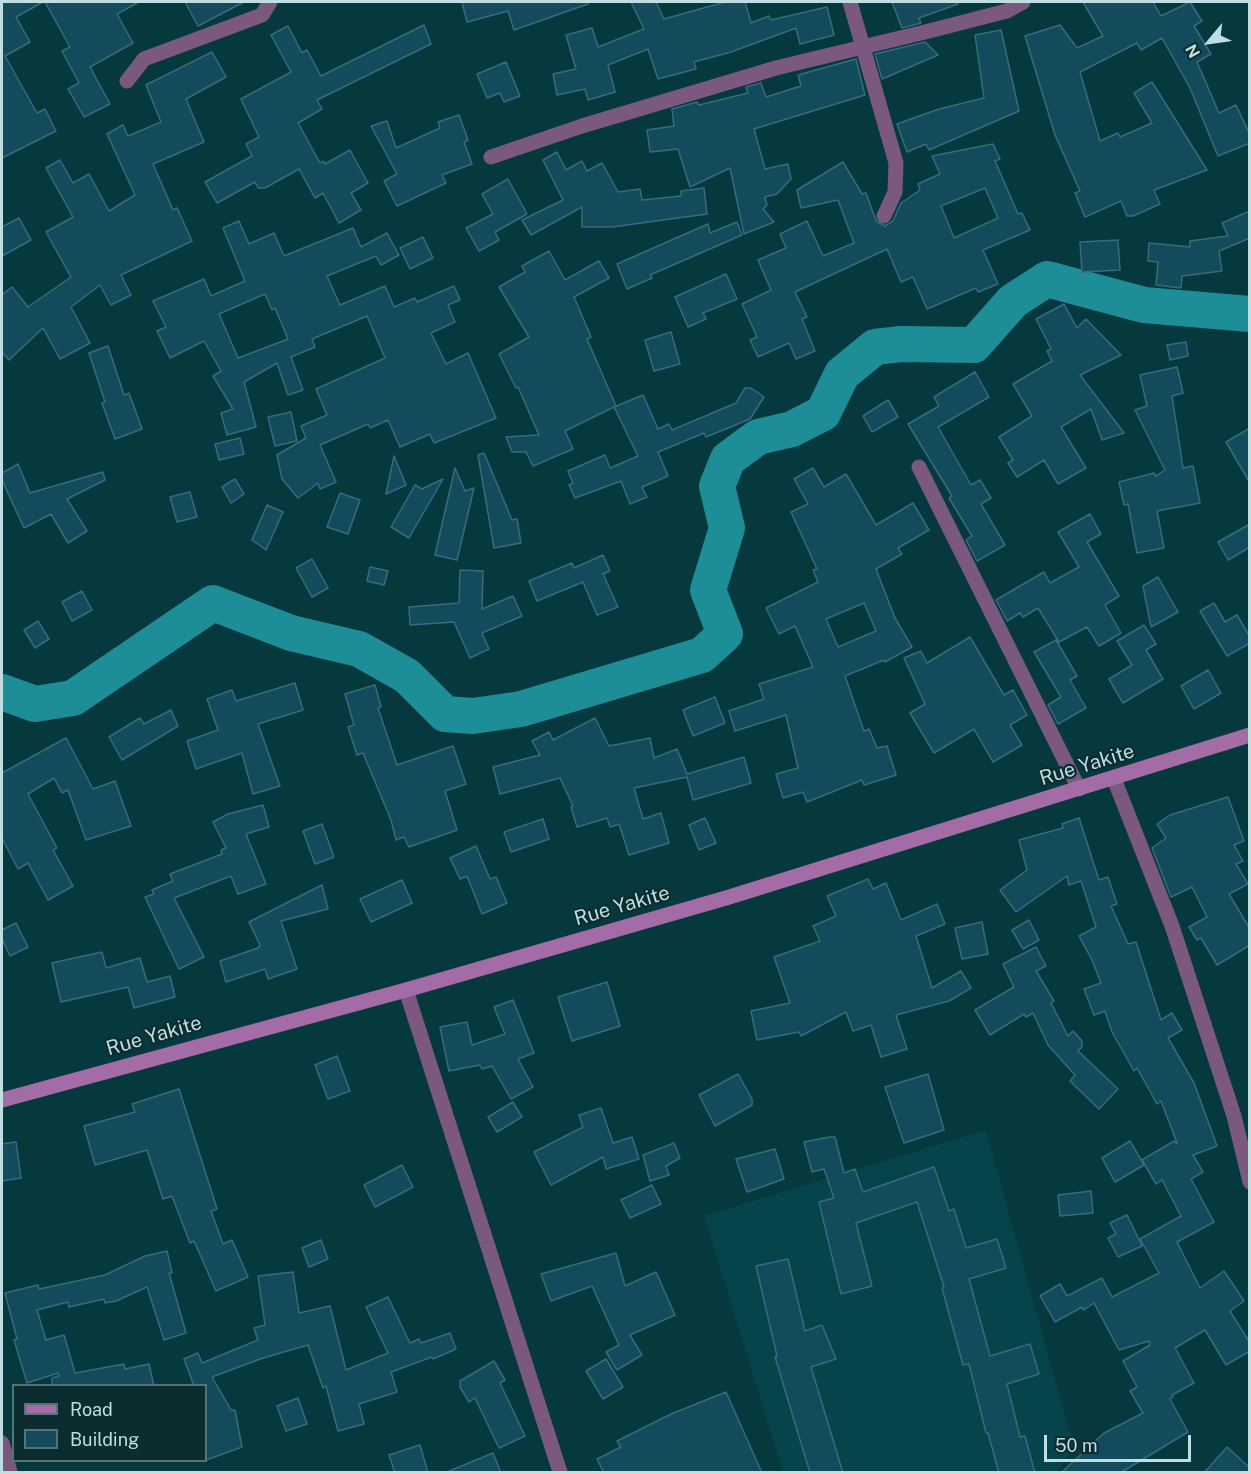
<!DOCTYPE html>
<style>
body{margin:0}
#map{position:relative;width:1251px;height:1474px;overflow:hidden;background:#06393e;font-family:"Public Sans",sans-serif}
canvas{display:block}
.frame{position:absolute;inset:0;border:3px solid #c0dee1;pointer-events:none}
.legend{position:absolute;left:12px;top:1384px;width:195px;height:78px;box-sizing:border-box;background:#0c2d30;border:2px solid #547477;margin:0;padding:8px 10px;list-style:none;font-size:18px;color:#c0dee1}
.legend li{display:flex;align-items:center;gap:12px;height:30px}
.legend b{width:30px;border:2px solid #547477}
.north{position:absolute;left:1179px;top:12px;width:60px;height:60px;-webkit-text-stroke:4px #0c2d30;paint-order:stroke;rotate:241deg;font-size:16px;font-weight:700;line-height:24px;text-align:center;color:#c0dee1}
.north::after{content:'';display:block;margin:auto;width:21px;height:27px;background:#c0dee1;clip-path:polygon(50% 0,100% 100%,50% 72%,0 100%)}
.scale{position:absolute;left:1044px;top:1435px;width:147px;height:27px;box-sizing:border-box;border:3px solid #c0dee1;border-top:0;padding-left:8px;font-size:18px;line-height:21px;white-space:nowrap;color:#c0dee1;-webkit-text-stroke:4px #0c2d30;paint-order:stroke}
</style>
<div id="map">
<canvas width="1251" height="1474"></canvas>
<div class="frame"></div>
<ul class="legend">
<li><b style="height:8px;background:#a46ca7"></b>Road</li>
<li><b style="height:16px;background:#134a5c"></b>Building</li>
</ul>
<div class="north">N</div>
<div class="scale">50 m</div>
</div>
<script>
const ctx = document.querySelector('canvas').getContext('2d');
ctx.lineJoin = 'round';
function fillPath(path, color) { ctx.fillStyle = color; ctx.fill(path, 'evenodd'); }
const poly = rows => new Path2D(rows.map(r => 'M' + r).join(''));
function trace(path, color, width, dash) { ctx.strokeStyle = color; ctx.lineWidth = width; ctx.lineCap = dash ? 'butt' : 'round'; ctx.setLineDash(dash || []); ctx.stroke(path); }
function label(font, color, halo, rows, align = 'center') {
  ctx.font = font + ' "Public Sans",sans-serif'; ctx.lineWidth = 4.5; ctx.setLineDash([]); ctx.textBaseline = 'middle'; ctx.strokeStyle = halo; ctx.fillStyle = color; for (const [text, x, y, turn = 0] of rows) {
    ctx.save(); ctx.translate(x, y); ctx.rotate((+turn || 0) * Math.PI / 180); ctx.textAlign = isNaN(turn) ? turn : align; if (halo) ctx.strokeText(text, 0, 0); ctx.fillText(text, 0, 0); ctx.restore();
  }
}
fillPath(poly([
 [986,1130,1074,1448,1057,1472,783,1472,704,1216]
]), '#04444a');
trace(poly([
 [2,692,35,704,73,698,213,603,291,633,359,649,407,676,445,714,473,716,521,709,702,655,725,634,708,590,727,528,717,486,728,459,758,437,792,429,823,413,842,374,875,347,901,344,974,345,1013,301,1047,279,1144,305,1250,314]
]), '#1d8d98', 36);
const building = poly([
 [2,2,43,2,16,17,30,42,5,56,37,113,45,109,56,131,2,158,2,2],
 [45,2,139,2,117,14,133,43,90,67,110,104,84,117,68,89,79,83,62,51,70,47,45,2],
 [185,2,244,2,198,26,185,2],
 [462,2,587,2,588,4,514,30,508,11,467,22,462,2],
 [631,2,656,2,664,19,725,2,745,2,751,23,769,16,771,20,827,7,834,35,800,44,796,28,731,52,694,62,696,69,658,79,648,49,608,65,615,92,588,100,585,89,557,95,553,74,576,69,566,35,592,28,598,47,644,29,631,2],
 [892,2,958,2,958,4,919,18,921,23,902,28,892,2],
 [1083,2,1153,2,1161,16,1190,2,1202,21,1194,26,1211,54,1197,62,1219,113,1236,105,1250,135,1250,143,1218,156,1190,88,1162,38,1141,50,1137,43,1080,72,1100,141,1118,133,1120,137,1152,123,1134,93,1152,82,1207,170,1154,190,1160,204,1133,216,1127,216,1121,201,1085,217,1075,193,1080,191,1055,135,1025,36,1060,25,1077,48,1103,36,1083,2],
 [424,25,431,44,317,100,322,109,298,123,320,163,323,161,325,164,350,150,368,183,351,193,361,210,339,223,323,193,315,198,299,169,265,188,258,188,255,182,217,203,205,182,252,156,246,144,259,137,241,99,291,72,271,35,288,26,302,53,307,50,321,76,424,25],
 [1001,30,1019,111,929,150,926,144,907,152,897,124,939,109,984,98,975,35,1001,30],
 [925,42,938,55,882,79,875,54,925,42],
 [212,52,226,77,186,99,204,142,153,164,173,210,177,208,192,241,121,275,131,295,111,305,100,285,71,307,90,343,60,359,43,328,9,360,2,352,2,295,12,287,28,307,71,277,46,232,73,217,46,168,60,160,73,183,89,174,109,211,135,195,107,134,123,125,128,136,161,122,146,85,212,52],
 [856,59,865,95,754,129,765,169,788,164,791,179,777,194,765,197,767,205,763,209,774,222,744,234,730,168,690,187,678,149,650,152,647,130,674,126,672,109,697,102,699,105,748,93,746,87,761,83,766,97,801,86,798,75,856,59],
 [506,62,520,96,504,102,500,93,487,98,477,74,506,62],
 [459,115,468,140,464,142,472,164,442,175,446,183,397,206,384,181,397,174,371,126,387,121,396,148,440,128,438,122,459,115],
 [993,144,1000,159,995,161,1018,214,1022,213,1030,230,983,250,998,284,978,292,976,288,927,309,913,277,901,282,887,249,795,292,807,317,802,319,815,351,796,359,789,343,758,357,750,340,757,337,742,304,771,290,758,260,786,248,780,234,807,221,823,256,854,243,838,200,801,208,797,190,843,162,862,194,866,193,876,221,885,226,893,221,901,203,920,190,918,184,940,174,932,156,993,144],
 [985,188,998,218,954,238,941,206,985,188],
 [557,152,566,170,582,161,587,171,602,163,618,192,640,189,642,200,681,196,681,191,704,188,707,214,612,227,582,227,582,207,531,235,522,220,563,200,543,160,557,152],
 [508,179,527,214,495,232,499,240,479,251,466,228,493,214,482,194,508,179],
 [1250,211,1250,238,1219,251,1222,271,1182,276,1181,288,1156,285,1158,262,1148,261,1149,243,1190,247,1190,241,1228,236,1222,223,1250,211],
 [19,218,31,240,2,256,2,227,19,218],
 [239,221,249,244,274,233,284,256,353,228,361,247,387,233,399,255,381,265,376,256,327,276,340,305,385,286,394,307,415,298,417,302,454,286,460,300,448,305,455,322,431,333,446,364,468,353,496,418,434,443,430,434,400,447,388,420,370,428,368,424,320,445,336,482,320,489,318,483,298,498,282,479,277,455,306,438,301,426,327,415,316,389,385,358,367,316,312,339,315,347,291,357,303,390,288,395,277,363,244,382,256,427,227,435,221,413,233,409,213,376,221,371,204,341,170,358,157,331,166,327,153,301,204,279,211,296,245,281,223,228,239,221],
 [265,294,272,310,275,308,288,339,238,358,219,314,265,294],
 [737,222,742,235,650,275,652,278,627,289,617,264,708,224,710,233,737,222],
 [423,237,433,258,410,269,400,248,423,237],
 [1118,240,1120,270,1082,272,1080,242,1118,240],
 [549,251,565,280,599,261,609,278,574,297,591,337,587,339,616,406,565,431,573,449,533,466,526,452,512,452,506,437,539,435,518,387,516,388,499,354,529,337,499,287,525,272,522,266,549,251],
 [726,274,737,299,703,313,706,319,688,327,675,297,726,274],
 [1064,304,1077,328,1086,319,1121,355,1080,375,1124,433,1102,440,1091,409,1061,427,1086,468,1058,484,1044,460,1017,477,1008,463,1013,460,999,437,1032,416,1013,384,1052,361,1047,351,1051,349,1036,319,1064,304],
 [671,332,680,364,654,371,645,340,671,332],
 [1186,342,1188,356,1170,360,1167,345,1186,342],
 [108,346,124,395,129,393,142,429,115,439,102,403,105,402,89,353,108,346],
 [1177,367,1183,393,1172,396,1183,468,1193,466,1200,503,1157,511,1164,548,1137,553,1128,504,1124,505,1119,482,1154,473,1156,476,1165,470,1135,410,1147,406,1140,375,1177,367],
 [975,372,989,397,938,427,971,485,980,480,991,498,981,504,1005,545,977,561,966,540,972,536,949,498,952,496,908,424,939,406,934,397,975,372],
 [745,388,751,388,764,397,750,419,706,437,704,433,658,452,668,476,642,487,647,497,630,504,621,481,575,498,569,485,573,483,568,471,605,455,610,468,638,456,614,407,643,395,658,429,669,424,672,430,736,403,745,388],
 [888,400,898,417,872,432,863,416,888,400],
 [291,412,297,441,275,446,268,417,291,412],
 [1250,428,1250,483,1226,442,1250,428],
 [240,438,244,454,219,460,215,444,240,438],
 [484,453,512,520,517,519,521,543,494,548,478,455,484,453],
 [394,456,406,485,386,494,394,456],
 [18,464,30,493,103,472,105,480,67,499,87,531,68,543,51,514,24,528,2,480,2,473,18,464],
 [455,468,465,491,474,488,457,560,435,555,455,468],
 [813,468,824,487,846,474,876,525,913,503,929,530,898,548,902,554,876,569,895,618,912,647,885,662,884,660,845,676,864,731,869,729,877,748,887,746,896,775,864,785,862,780,807,802,803,792,783,798,776,774,798,768,786,715,735,731,729,711,764,699,759,684,813,667,795,626,779,634,766,608,818,582,813,570,817,569,791,512,808,504,794,479,813,468],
 [864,603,876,631,838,647,826,619,864,603],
 [235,479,244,494,231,503,222,487,235,479],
 [443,479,409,538,391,527,415,485,422,489,443,479],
 [190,492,197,517,177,522,170,497,190,492],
 [340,493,360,500,348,534,327,527,340,493],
 [267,505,283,512,266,550,252,540,267,505],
 [1090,514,1101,534,1087,542,1119,596,1105,605,1121,633,1099,646,1087,627,1059,642,1038,608,1023,617,1020,613,1007,621,996,600,1044,572,1050,583,1079,567,1058,532,1090,514],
 [1250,524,1250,547,1228,560,1218,542,1250,524],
 [603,555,610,571,603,574,618,607,597,615,583,582,537,601,529,581,572,563,574,568,603,555],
 [312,559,328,588,312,597,296,568,312,559],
 [370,567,388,571,384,585,367,581,370,567],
 [460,570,483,571,482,609,513,596,522,616,482,633,489,649,470,658,454,622,410,625,409,607,459,603,460,570],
 [1158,577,1178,612,1151,627,1143,586,1158,577],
 [82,591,92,610,72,621,62,602,82,591],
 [1214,603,1225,622,1237,615,1250,637,1250,643,1227,656,1200,611,1214,603],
 [38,621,49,639,35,648,24,630,38,621],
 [1144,625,1156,644,1146,650,1163,679,1123,703,1109,679,1132,665,1117,641,1144,625],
 [970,637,1004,695,1013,690,1027,715,1010,725,1022,745,993,762,974,729,934,753,910,713,925,704,904,658,921,651,927,663,970,637],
 [1056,640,1077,676,1070,680,1086,708,1058,724,1048,705,1061,697,1034,652,1056,640],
 [1208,670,1221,693,1194,709,1181,686,1208,670],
 [295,683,303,710,258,724,280,786,253,794,242,753,196,769,187,741,218,730,207,699,232,690,236,701,295,683],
 [375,685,381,707,378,708,397,765,453,746,466,784,445,791,457,830,409,847,404,837,396,840,391,820,363,753,357,755,348,727,354,725,345,694,375,685],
 [715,697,725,723,693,736,683,710,715,697],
 [171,710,178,726,122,760,109,737,140,718,144,724,171,710],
 [595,718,609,746,650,738,654,758,677,749,687,774,744,757,751,783,693,800,687,777,634,788,643,819,661,813,669,843,629,855,619,824,610,827,607,818,577,827,571,807,573,806,560,778,500,794,493,767,540,755,532,741,549,732,553,740,595,718],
 [66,738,93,789,115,781,131,826,86,840,68,790,62,793,54,778,28,794,57,848,53,850,73,886,48,900,28,863,18,869,2,838,2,773,66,738],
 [1228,797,1244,841,1234,845,1243,861,1236,864,1248,884,1229,894,1250,929,1250,945,1217,965,1201,938,1197,940,1189,927,1207,917,1192,887,1171,897,1152,848,1166,838,1157,824,1170,815,1228,797],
 [263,805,269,827,246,834,266,884,238,894,231,876,174,898,204,957,179,969,145,897,154,894,152,890,173,881,170,874,222,854,221,850,226,848,213,822,228,814,263,805],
 [705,818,716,843,699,850,689,825,705,818],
 [1079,818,1099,880,1108,877,1117,904,1111,906,1128,944,1136,942,1161,1020,1172,1013,1182,1030,1168,1038,1194,1083,1217,1146,1193,1155,1203,1172,1191,1179,1214,1222,1177,1242,1200,1288,1224,1271,1244,1301,1230,1311,1250,1343,1250,1351,1226,1365,1205,1330,1175,1348,1194,1383,1172,1395,1173,1397,1170,1399,1188,1432,1120,1473,1061,1473,1104,1433,1143,1413,1130,1391,1137,1387,1123,1361,1150,1345,1149,1341,1119,1350,1094,1303,1084,1310,1082,1307,1055,1322,1040,1296,1060,1284,1067,1296,1102,1278,1112,1297,1159,1273,1140,1239,1181,1216,1162,1180,1156,1184,1142,1160,1174,1141,1177,1144,1176,1140,1161,1101,1157,1104,1137,1068,1134,1071,1112,1032,1105,1011,1094,1015,1084,989,1101,983,1092,960,1079,936,1096,927,1081,881,1069,885,1067,876,1016,912,1000,890,1027,870,1019,840,1063,828,1062,824,1079,818],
 [543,819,549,839,511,852,504,832,543,819],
 [322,824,334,857,315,864,303,831,322,824],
 [476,846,490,879,496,877,507,903,482,914,467,876,460,879,450,858,476,846],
 [868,879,873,889,886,883,901,920,937,904,945,924,916,936,932,988,961,971,971,988,949,1001,896,1015,907,1049,881,1057,871,1025,853,1031,846,1012,801,1036,799,1032,757,1040,751,1011,790,1003,774,957,820,941,813,926,836,916,827,896,868,879],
 [402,880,412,903,371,922,360,899,402,880],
 [322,885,328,909,281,921,297,969,268,979,265,969,226,982,220,961,258,948,260,945,249,922,322,885],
 [1029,920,1039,940,1023,949,1012,930,1029,920],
 [982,922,988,954,962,959,955,928,982,922],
 [16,923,28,947,10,956,2,939,2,930,16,923],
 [1036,947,1046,966,1036,971,1054,1001,1051,1003,1068,1036,1073,1031,1082,1041,1082,1047,1078,1051,1118,1089,1099,1109,1070,1081,1075,1075,1048,1045,1033,1013,1026,1017,1024,1014,990,1035,975,1010,1014,987,1003,964,1036,947],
 [102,952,106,968,140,958,147,982,170,976,175,997,134,1008,128,987,61,1002,52,963,102,952],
 [607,982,620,1026,572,1041,558,997,607,982],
 [513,1000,534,1053,518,1059,533,1087,511,1099,492,1066,482,1069,480,1065,449,1071,440,1027,467,1022,472,1045,505,1034,494,1007,513,1000],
 [337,1056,350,1091,328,1099,315,1065,337,1056],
 [738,1074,752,1099,752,1105,715,1126,699,1095,738,1074],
 [928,1074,944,1130,904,1143,885,1087,928,1074],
 [179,1089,217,1209,211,1211,223,1244,232,1240,248,1277,216,1291,194,1241,190,1243,172,1196,163,1199,147,1150,95,1165,84,1126,135,1112,132,1104,179,1089],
 [513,1102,522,1117,497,1132,488,1117,513,1102],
 [601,1108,613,1143,632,1137,639,1159,606,1169,603,1157,551,1185,534,1152,583,1127,579,1115,601,1108],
 [829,1137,835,1137,844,1173,855,1169,863,1192,934,1167,949,1211,954,1209,966,1248,997,1239,1006,1268,969,1279,990,1356,1030,1344,1039,1374,1007,1384,1020,1437,1025,1436,1035,1473,999,1473,988,1433,986,1433,969,1364,963,1365,942,1288,944,1287,917,1202,856,1223,872,1286,841,1294,819,1202,834,1198,824,1169,812,1172,804,1142,829,1137],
 [1130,1141,1144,1165,1115,1182,1102,1158,1130,1141],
 [16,1142,21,1178,2,1181,2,1144,16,1142],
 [674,1143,680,1158,666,1166,669,1175,650,1181,643,1155,674,1143],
 [775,1149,784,1179,747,1192,736,1159,775,1149],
 [402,1165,413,1187,375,1207,364,1185,402,1165],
 [652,1185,661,1204,630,1218,621,1200,652,1185],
 [1091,1191,1093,1213,1060,1216,1058,1195,1091,1191],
 [1127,1215,1142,1246,1118,1257,1108,1238,1116,1234,1110,1223,1127,1215],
 [321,1240,328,1259,309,1267,302,1248,321,1240],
 [167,1251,172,1273,169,1273,186,1333,164,1340,147,1287,116,1301,105,1303,104,1299,69,1307,68,1302,37,1310,46,1340,64,1335,75,1373,124,1364,125,1369,149,1364,154,1386,52,1386,52,1378,59,1376,58,1373,27,1383,14,1340,17,1339,5,1293,38,1285,39,1289,105,1275,145,1256,167,1251],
 [616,1253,625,1286,656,1272,675,1315,630,1335,642,1355,617,1370,606,1352,619,1345,592,1286,551,1301,541,1274,616,1253],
 [788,1259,805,1331,822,1325,836,1359,811,1367,843,1473,810,1473,775,1357,777,1356,756,1266,788,1259],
 [293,1272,299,1313,330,1306,346,1370,388,1353,366,1307,388,1297,410,1343,419,1339,421,1343,450,1333,456,1349,433,1359,432,1357,391,1372,397,1392,359,1404,364,1424,338,1431,326,1386,323,1388,308,1345,263,1358,212,1377,231,1410,235,1410,242,1447,206,1460,206,1386,194,1386,184,1359,198,1353,202,1363,258,1340,254,1328,265,1325,258,1276,293,1272],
 [606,1359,623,1387,603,1399,586,1371,606,1359],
 [494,1361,505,1380,500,1383,525,1436,499,1448,475,1398,469,1402,460,1387,460,1381,494,1361],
 [726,1392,762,1473,604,1473,597,1459,621,1447,617,1441,671,1414,726,1392],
 [298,1398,307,1424,286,1431,277,1406,298,1398],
 [420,1445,428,1473,395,1473,389,1455,420,1445],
 [1227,1447,1250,1468,1250,1473,1204,1473,1227,1447],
 [493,1453,501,1473,447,1473,447,1472,493,1453]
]);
fillPath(building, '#134a5c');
trace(building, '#376b7e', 1.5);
trace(poly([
 [850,2,896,163,895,192,884,216],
 [127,81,144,59,262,15,270,2],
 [491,157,582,126,776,68,925,32,1007,11,1023,2],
 [919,467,1079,789],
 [1114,779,1172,926,1234,1116,1250,1182],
 [406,990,560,1472],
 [2,1443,10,1472]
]), '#7b587d', 15);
trace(poly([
 [2,1100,406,990,726,898,1250,735]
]), '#a46ca7', 15);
label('20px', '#c0dee1', '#0c2d30', [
 ["Rue Yakite",1087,765,-17],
 ["Rue Yakite",622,906,-16],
 ["Rue Yakite",154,1036,-16]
]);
</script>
